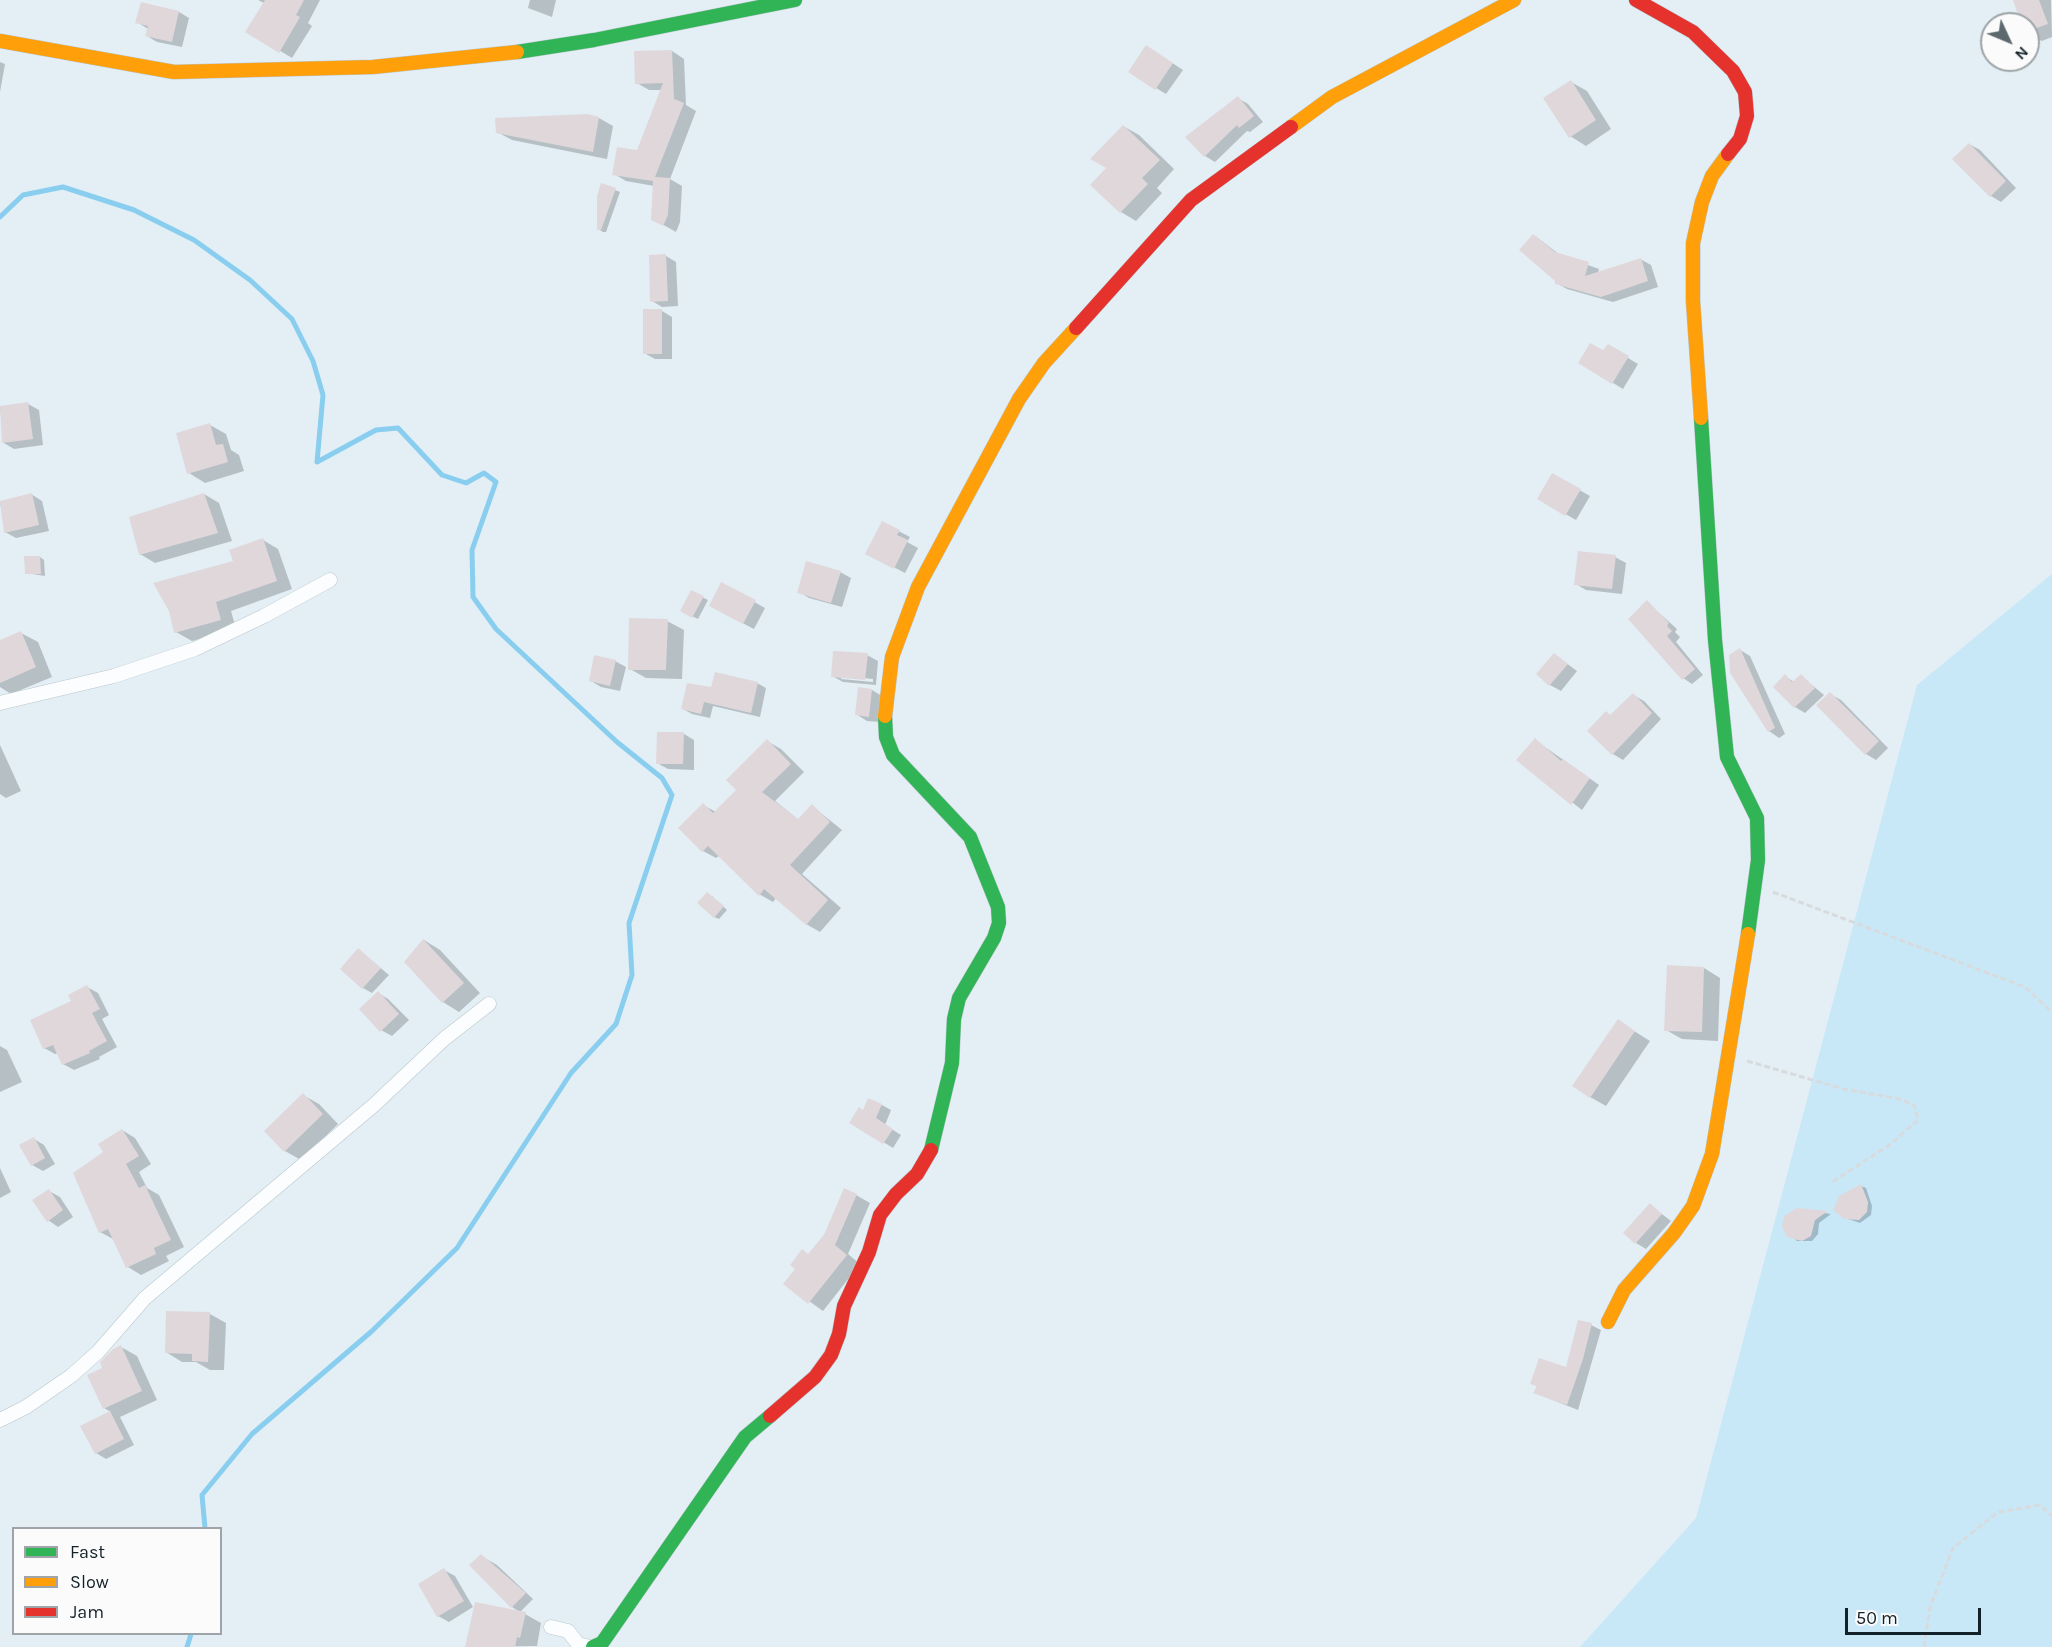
<!DOCTYPE html>
<style>
body{margin:0}
#map{position:relative;width:2052px;height:1647px;overflow:hidden;background:#e3eff5;font-family:Karla,sans-serif}
canvas{display:block}
.legend{position:absolute;left:12px;top:1527px;width:210px;height:108px;box-sizing:border-box;background:#fbfbfb;border:2px solid #9ea4a7;margin:0;padding:8px 10px;list-style:none;font-size:18px;color:#132229}
.legend li{display:flex;align-items:center;gap:12px;height:30px}
.legend b{width:30px;border:2px solid #9ea4a7}
.north{position:absolute;left:1980px;top:12px;width:60px;height:60px;box-sizing:border-box;background:#fbfbfb;border:2px solid #9ea4a7;border-radius:50%;rotate:134deg;font-size:16px;font-weight:700;line-height:24px;text-align:center;color:#132229}
.north::after{content:'';display:block;margin:auto;width:21px;height:27px;background:#5c6a70;clip-path:polygon(50% 0,100% 100%,50% 72%,0 100%)}
.scale{position:absolute;left:1845px;top:1608px;width:136px;height:27px;box-sizing:border-box;border:3px solid #132229;border-top:0;padding-left:8px;font-size:18px;line-height:21px;white-space:nowrap;color:#132229;-webkit-text-stroke:4px #fbfbfb;paint-order:stroke}
</style>
<div id="map">
<canvas width="2052" height="1647"></canvas>
<ul class="legend">
<li><b style="height:8px;background:#30b455"></b>Fast</li>
<li><b style="height:8px;background:#ff9f0a"></b>Slow</li>
<li><b style="height:8px;background:#e5322d"></b>Jam</li>
</ul>
<div class="north">N</div>
<div class="scale">50 m</div>
</div>
<script>
const ctx = document.querySelector('canvas').getContext('2d');
ctx.lineJoin = 'round';
function fillPath(path, color) { ctx.fillStyle = color; ctx.fill(path, 'evenodd'); }
const poly = rows => new Path2D(rows.map(r => 'M' + r).join(''));
function trace(path, color, width, dash) { ctx.strokeStyle = color; ctx.lineWidth = width; ctx.lineCap = dash ? 'butt' : 'round'; ctx.setLineDash(dash || []); ctx.stroke(path); }
fillPath(poly([
 [2052,574,2052,1647,1580,1647,1696,1518,1917,685]
]), '#c8e8f8');
fillPath(poly([
 [258,0,320,0,308,23,312,26,292,58,247,31,264,3],
 [530,0,556,0,552,17,528,8],
 [2014,0,2051,0,2052,37,2042,41,2028,33,2028,24,2023,24],
 [142,3,179,12,189,18,182,47,157,42,147,36,148,29,137,22],
 [672,51,684,59,686,105,696,111,670,179,682,186,680,222,676,232,653,219,654,186,626,181,614,174,638,151,662,90,649,90,637,83],
 [1157,53,1183,70,1166,94,1156,88],
 [0,62,5,64,0,92],
 [1571,82,1587,91,1611,129,1586,146,1570,136],
 [1238,98,1248,104,1263,122,1250,132,1247,131,1215,162,1205,156,1187,137],
 [599,118,613,126,607,159,512,140,497,132],
 [1123,126,1139,135,1174,169,1157,188,1162,193,1136,221,1121,212,1108,168],
 [1969,144,1980,150,2016,188,2001,202,1991,196,1955,159],
 [615,190,620,192,606,232,603,232,598,229],
 [1534,235,1560,255,1599,269,1598,273,1640,259,1651,265,1658,287,1613,302,1567,289,1556,283],
 [666,256,676,262,678,306,662,307,652,301],
 [662,311,672,317,672,359,655,359,644,353],
 [1608,346,1638,364,1623,389,1580,363,1604,352],
 [28,404,39,410,43,445,14,449,4,443,0,407],
 [210,425,226,434,231,450,239,455,244,471,205,483,189,473],
 [1553,475,1590,496,1576,520,1539,499],
 [31,494,42,501,49,531,16,538,5,532,0,502],
 [204,494,219,503,232,541,155,563,140,554],
 [883,523,910,537,907,542,918,548,905,573,878,559],
 [263,540,278,549,292,589,231,611,236,629,192,641,176,632,235,562],
 [40,557,44,560,45,576,26,573],
 [1615,557,1626,563,1622,594,1586,590,1576,584],
 [840,572,851,578,842,607,809,598,799,592],
 [722,584,765,608,754,629,721,612],
 [692,592,708,600,698,619,682,611],
 [1647,602,1677,629,1675,632,1680,637,1676,642,1703,675,1692,684,1683,678],
 [667,621,684,630,682,679,646,678,630,669],
 [21,633,38,642,52,677,11,694,0,687,0,642],
 [1740,650,1750,656,1785,734,1779,738,1769,731],
 [1554,654,1577,671,1561,691,1550,685],
 [867,655,878,661,876,685,843,682,832,676],
 [841,676,873,679,873,682,841,679],
 [615,661,626,667,620,691,601,687,591,681],
 [1785,676,1794,682,1801,676,1824,695,1805,713,1795,707],
 [757,683,766,688,760,717,713,706,710,718,692,714,683,709,713,689],
 [872,690,882,696,880,722,867,721,856,714],
 [1830,694,1841,700,1888,748,1876,760,1866,754],
 [1633,695,1644,701,1661,719,1623,760,1613,754,1589,731,1612,716],
 [684,734,694,740,694,770,668,769,657,763],
 [1535,740,1599,785,1582,810,1518,760],
 [767,741,781,749,804,772,775,801,799,820,812,806,842,830,802,874,841,908,820,932,806,924,776,898,773,902,759,894,720,855,716,858,703,851,703,805,716,812,739,790],
 [0,745,21,791,6,798,0,794],
 [712,896,727,910,719,919,714,917],
 [424,940,440,950,480,993,459,1012,443,1002,406,962],
 [359,950,389,975,372,993,363,988],
 [1704,968,1720,978,1718,1041,1682,1039,1666,1030],
 [87,987,98,993,109,1015,102,1019,117,1047,99,1057,100,1059,74,1070,63,1064,58,1053,55,1054,44,1048],
 [378,993,388,999,409,1020,392,1036,381,1030],
 [1618,1021,1650,1041,1606,1106,1590,1097],
 [0,1046,7,1050,22,1082,0,1092],
 [303,1095,319,1104,338,1124,301,1160,285,1151],
 [882,1105,891,1110,885,1125,901,1135,893,1148,851,1122,864,1112],
 [122,1130,135,1138,151,1164,139,1172,147,1188,159,1195,184,1247,166,1256,169,1261,141,1275,128,1267,113,1239,100,1232,105,1153],
 [34,1139,44,1145,55,1164,43,1171,32,1165],
 [0,1168,11,1192,0,1198],
 [1861,1186,1866,1188,1872,1206,1871,1215,1860,1223,1845,1218],
 [49,1191,60,1197,73,1217,58,1227,48,1220],
 [856,1195,870,1203,848,1254,860,1264,823,1311,785,1284],
 [1650,1205,1671,1221,1646,1249,1636,1243],
 [1798,1209,1831,1214,1819,1223,1818,1234,1812,1241,1797,1241,1784,1227],
 [210,1314,226,1323,224,1370,210,1370,196,1362,182,1362,166,1352],
 [1591,1325,1601,1330,1578,1410,1535,1393,1538,1387,1532,1383,1568,1369],
 [121,1347,137,1356,157,1400,120,1417,134,1445,106,1459,96,1453,82,1427,111,1412,104,1408,104,1368],
 [481,1556,497,1565,533,1599,520,1612,512,1607],
 [444,1570,455,1576,473,1607,449,1622,438,1616],
 [525,1614,541,1623,537,1646,467,1647]
]), '#0003');
trace(poly([
 [0,217,23,195,63,187,134,210,194,240,250,280,292,319,313,361,323,395,317,462,376,430,398,428,442,475,466,483,484,473,496,482,472,550,473,597,496,629,617,742,662,778,672,795,629,923,632,975,616,1024,571,1073,457,1248,372,1331,252,1434,202,1495,205,1528],
 [187,1647,191,1634]
]), '#8aceef', 5);
fillPath(poly([
 [265,0,304,0,296,15,300,17,279,53,245,32],
 [2013,0,2039,0,2048,24,2028,31,2028,24,2021,24],
 [141,2,179,11,172,42,145,36,148,26,135,23],
 [1146,45,1173,63,1155,90,1128,72],
 [672,50,674,99,684,103,655,177,670,178,668,215,663,226,651,220,653,181,612,175,617,147,637,150,663,83,635,84,634,51],
 [1571,80,1596,120,1569,138,1543,98],
 [1238,96,1254,116,1239,128,1237,125,1204,157,1185,137],
 [588,114,599,117,593,152,496,133,495,118],
 [1123,125,1160,160,1142,178,1148,184,1120,213,1090,185,1106,168,1090,159],
 [1969,143,2006,181,1990,197,1952,159],
 [601,183,616,188,601,230,597,230,597,196],
 [1533,234,1555,252,1589,262,1585,276,1641,258,1648,281,1601,297,1555,284,1555,281,1519,250],
 [666,254,668,301,650,302,649,255],
 [643,309,662,309,662,354,643,354],
 [1590,343,1603,350,1608,344,1629,356,1612,384,1578,363],
 [28,402,33,439,2,443,0,406],
 [210,423,216,445,223,444,228,462,187,474,176,433],
 [1552,473,1581,489,1565,516,1537,499],
 [32,493,39,525,4,533,0,501],
 [204,493,218,533,139,555,129,517],
 [882,521,900,530,897,535,908,540,894,569,865,554],
 [263,538,277,581,216,602,221,620,174,633,169,611,153,583,233,561,229,550],
 [1578,551,1616,555,1612,589,1574,585],
 [24,556,40,556,41,574,25,574],
 [806,561,841,571,831,603,797,593],
 [721,582,756,600,743,624,709,606],
 [691,590,704,596,692,618,680,611],
 [1647,600,1669,623,1667,626,1672,631,1667,636,1695,669,1682,680,1628,619],
 [629,618,668,619,666,670,628,670],
 [21,631,36,667,0,683,0,640],
 [1740,648,1775,728,1768,732,1730,673,1729,655],
 [833,651,868,653,865,680,831,677],
 [1554,653,1568,664,1549,686,1536,674],
 [594,655,616,660,610,686,589,681],
 [715,672,758,682,751,713,704,702,701,714,681,709,687,683,711,687],
 [1785,674,1792,682,1801,674,1815,688,1794,708,1773,687],
 [858,687,872,689,869,717,855,715],
 [1830,692,1879,741,1865,755,1816,705],
 [1633,693,1652,713,1612,755,1587,731,1606,711,1610,715],
 [657,732,684,732,683,764,656,764],
 [1535,738,1561,761,1563,759,1590,778,1571,805,1516,760],
 [767,739,791,764,762,792,798,819,812,804,830,822,790,865,828,900,806,925,764,889,759,896,708,846,702,852,678,828,703,803,713,813,736,790,726,780],
 [707,892,724,906,714,918,697,903],
 [423,939,464,983,442,1003,404,962],
 [358,948,381,968,362,989,340,969],
 [1667,965,1704,967,1702,1032,1664,1031],
 [87,985,100,1009,92,1013,107,1041,89,1051,90,1053,62,1065,53,1045,43,1049,30,1020,71,1001,68,995],
 [378,991,399,1014,380,1032,359,1009],
 [1618,1019,1635,1031,1590,1098,1572,1086],
 [303,1093,323,1114,284,1152,264,1131],
 [868,1098,882,1104,876,1118,893,1129,883,1144,849,1123,859,1107,863,1110],
 [122,1129,139,1156,126,1164,139,1188,145,1185,171,1240,154,1248,156,1254,126,1268,108,1229,99,1233,73,1173,103,1152,98,1144],
 [34,1137,45,1158,31,1166,19,1145],
 [1861,1184,1868,1202,1867,1212,1859,1220,1844,1219,1833,1210,1839,1196],
 [844,1188,857,1194,835,1245,847,1255,808,1304,783,1284,795,1269,790,1265,802,1249,808,1254,824,1235],
 [49,1189,63,1210,47,1222,32,1200],
 [1650,1203,1662,1214,1635,1244,1623,1233],
 [1797,1208,1828,1211,1815,1220,1811,1236,1802,1241,1787,1237,1782,1227,1784,1216],
 [166,1311,210,1312,208,1362,192,1361,192,1354,165,1353],
 [1578,1320,1592,1323,1583,1359,1567,1405,1533,1393,1537,1386,1530,1384,1539,1358,1566,1367],
 [121,1345,142,1391,103,1409,87,1375,102,1368,100,1362,113,1349],
 [110,1411,124,1439,95,1454,80,1426],
 [481,1554,526,1593,511,1608,469,1565],
 [444,1568,464,1601,437,1617,418,1584],
 [475,1602,526,1612,520,1638,517,1637,515,1647,465,1647]
]), '#e0d7db');
const street = poly([
 [0,703,114,676,195,649,264,616,330,580],
 [0,1420,26,1407,71,1376,98,1352,145,1298,374,1105,444,1039,489,1004],
 [551,1627,568,1631,578,1644,590,1647]
]);
const fast = poly([
 [517,52,594,40,795,0],
 [1701,418,1715,640,1727,757,1757,818,1758,860,1748,934],
 [885,716,886,737,893,755,970,837,998,907,999,923,994,938,959,998,954,1019,952,1063,931,1150],
 [593,1647,602,1643,745,1437,770,1416]
]);
const slow = poly([
 [0,41,174,72,373,67,517,52],
 [1291,127,1332,97,1514,0],
 [1701,418,1693,301,1693,243,1702,202,1712,176,1728,154],
 [885,716,892,657,918,587,1019,399,1044,363,1076,328],
 [1608,1322,1624,1290,1674,1233,1693,1206,1712,1154,1748,934]
]);
const jam = poly([
 [1636,0,1693,32,1733,71,1745,92,1747,116,1740,139,1728,154],
 [1076,328,1191,200,1291,127],
 [770,1416,815,1377,831,1355,839,1334,844,1306,869,1252,880,1215,896,1194,917,1174,931,1150]
]);
trace(street, '#bbc7cd', 15);
trace(fast, '#bbc7cd', 15);
trace(slow, '#bbc7cd', 15);
trace(jam, '#bbc7cd', 15);
trace(poly([
 [1773,892,2025,987,2052,1012],
 [1747,1061,1844,1089,1900,1099,1914,1105,1918,1120,1891,1144,1832,1182],
 [1924,1647,1930,1607,1953,1548,1998,1512,2040,1505,2052,1516]
]), '#d8dbdd', 3, [6, 3]);
trace(street, '#fbfdfe', 14);
trace(fast, '#30b455', 14);
trace(slow, '#ff9f0a', 14);
trace(jam, '#e5322d', 14);
</script>
